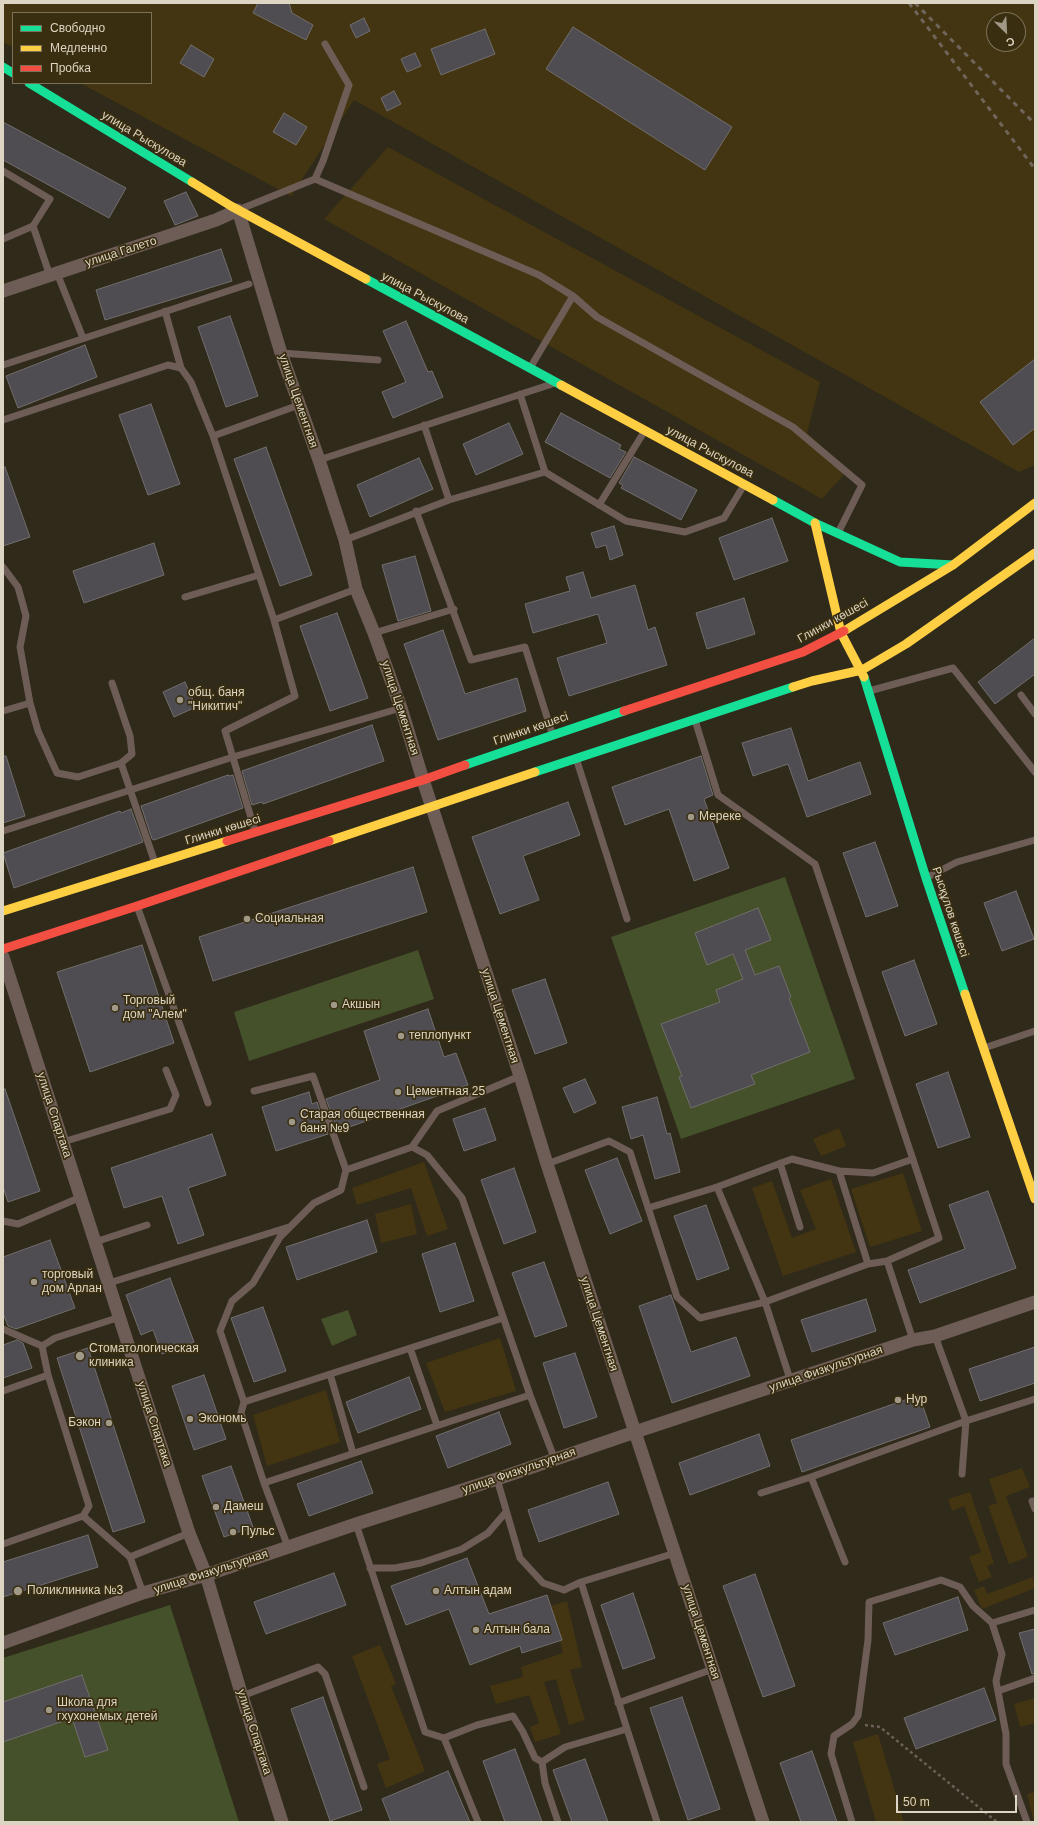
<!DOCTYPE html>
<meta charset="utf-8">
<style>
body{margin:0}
#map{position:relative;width:1038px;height:1825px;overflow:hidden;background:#302a1a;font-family:Arial,sans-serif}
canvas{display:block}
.frame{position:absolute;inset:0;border:4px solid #dcd5c4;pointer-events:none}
.legend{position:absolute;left:12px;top:12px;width:140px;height:72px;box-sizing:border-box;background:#3a2e10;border:1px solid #7b7158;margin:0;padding:5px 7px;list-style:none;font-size:12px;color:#dcd5c4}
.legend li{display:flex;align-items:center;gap:8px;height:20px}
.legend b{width:20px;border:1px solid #7b7158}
.north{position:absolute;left:986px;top:12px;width:40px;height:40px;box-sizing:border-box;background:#3a2e10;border:1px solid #7b7158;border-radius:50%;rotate:156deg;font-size:11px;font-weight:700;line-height:16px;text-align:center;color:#dcd5c4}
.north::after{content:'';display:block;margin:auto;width:14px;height:18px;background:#a09988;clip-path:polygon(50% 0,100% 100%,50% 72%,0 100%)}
.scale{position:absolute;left:896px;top:1795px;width:121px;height:18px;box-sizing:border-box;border:2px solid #dcd5c4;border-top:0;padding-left:5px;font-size:12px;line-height:14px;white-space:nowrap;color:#dcd5c4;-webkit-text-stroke:3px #3a2e10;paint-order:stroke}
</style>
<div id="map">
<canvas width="1038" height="1825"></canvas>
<div class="frame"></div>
<ul class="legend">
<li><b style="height:5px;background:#16e098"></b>Свободно</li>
<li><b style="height:5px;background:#ffcf43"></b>Медленно</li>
<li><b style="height:5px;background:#f24e42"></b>Пробка</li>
</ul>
<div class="north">С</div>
<div class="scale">50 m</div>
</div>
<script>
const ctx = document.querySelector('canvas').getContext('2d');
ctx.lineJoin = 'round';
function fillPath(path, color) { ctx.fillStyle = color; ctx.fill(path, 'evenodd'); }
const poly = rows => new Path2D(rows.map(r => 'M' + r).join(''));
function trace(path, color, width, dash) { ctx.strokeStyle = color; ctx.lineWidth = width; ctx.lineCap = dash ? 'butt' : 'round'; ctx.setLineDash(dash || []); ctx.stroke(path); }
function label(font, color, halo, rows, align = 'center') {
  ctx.font = font + ' Arial,sans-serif'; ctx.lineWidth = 3.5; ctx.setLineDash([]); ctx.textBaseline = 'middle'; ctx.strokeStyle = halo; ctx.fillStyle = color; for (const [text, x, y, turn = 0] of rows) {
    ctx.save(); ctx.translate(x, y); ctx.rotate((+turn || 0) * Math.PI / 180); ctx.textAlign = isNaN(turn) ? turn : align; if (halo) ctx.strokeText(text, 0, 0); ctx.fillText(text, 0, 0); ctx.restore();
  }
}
fillPath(poly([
 [3,3,1035,3,1035,465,1019,472,354,100,291,196,80,83,151,83,151,13,13,13,13,47,3,42],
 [994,20,1018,20,1018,44,994,44],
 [388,147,820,382,807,433,848,470,822,499,324,219],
 [839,1128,846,1146,821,1156,813,1139],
 [424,1162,448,1229,427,1236,411,1188,357,1205,352,1188],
 [903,1173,922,1231,870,1247,851,1189],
 [831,1179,856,1252,783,1276,752,1188,772,1181,792,1238,816,1229,800,1190],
 [411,1204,417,1234,381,1243,375,1214],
 [500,1338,516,1391,445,1412,426,1363],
 [326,1390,340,1442,267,1466,253,1415],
 [1022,1468,1030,1487,1006,1496,1028,1557,1009,1564,988,1506,997,1503,989,1479],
 [970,1492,994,1563,987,1566,992,1577,979,1582,969,1557,981,1552,964,1506,952,1511,948,1499],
 [1033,1577,1035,1588,982,1609,974,1590,984,1586,987,1594],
 [567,1601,582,1667,570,1670,585,1720,569,1725,556,1679,544,1682,561,1734,535,1742,530,1727,539,1723,529,1695,496,1704,490,1686,523,1677,521,1667,563,1653,551,1606],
 [380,1645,396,1684,391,1686,425,1771,386,1788,377,1764,390,1759,352,1656],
 [1035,1698,1035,1723,1020,1727,1014,1704],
 [878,1734,904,1822,876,1822,853,1742],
 [1035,1792,1035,1822,1034,1822,1027,1794]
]), '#433511');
fillPath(poly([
 [785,877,855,1079,681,1139,611,937],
 [418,950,434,999,249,1061,234,1012],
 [348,1310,357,1335,332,1346,321,1319],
 [170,1605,239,1822,3,1822,3,1658]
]), '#45512a');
const building = poly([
 [258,3,289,3,292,13,313,25,306,40,253,13,258,3],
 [364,18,370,31,356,38,350,25,364,18],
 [573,27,732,127,705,170,546,69,573,27],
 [485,29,495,54,441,75,431,49,485,29],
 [191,45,214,59,204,77,180,63,191,45],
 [415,53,421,66,407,72,401,59,415,53],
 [394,91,401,104,387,111,381,98,394,91],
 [284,113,307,127,296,145,273,132,284,113],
 [3,122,126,188,109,218,3,160,3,122],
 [186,192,198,216,175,225,164,201,186,192],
 [221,249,232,281,105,320,96,290,221,249],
 [230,316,258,396,226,407,198,327,230,316],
 [406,321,428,372,432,371,443,397,393,418,382,392,406,382,383,331,406,321],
 [85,345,97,377,18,408,6,376,85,345],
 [1035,359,1035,428,1013,445,980,402,1035,359],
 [151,404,180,484,148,495,119,415,151,404],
 [561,413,621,445,619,449,626,452,610,478,545,442,561,413],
 [509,423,523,454,476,475,463,444,509,423],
 [266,447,312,575,280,586,234,459,266,447],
 [634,457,697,490,681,520,621,488,623,485,619,483,634,457],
 [419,458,433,489,370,517,357,485,419,458],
 [5,467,30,537,3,546,3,468,5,467],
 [772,518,788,561,734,580,719,538,772,518],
 [614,526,623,555,610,560,606,545,596,548,591,533,614,526],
 [154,543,164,575,84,603,73,571,154,543],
 [415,556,431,611,398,621,382,565,415,556],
 [583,572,591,598,635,585,648,630,655,627,667,665,569,696,557,658,607,643,598,614,533,633,525,604,570,591,566,577,583,572],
 [744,598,755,634,707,649,696,613,744,598],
 [337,613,368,698,330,711,300,626,337,613],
 [443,630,465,694,517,678,526,711,438,740,404,644,443,630],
 [1035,638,1035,674,995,704,978,682,1035,638],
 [185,682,196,707,174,717,163,692,185,682],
 [372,725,384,761,263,804,262,802,252,805,242,771,372,725],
 [791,728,808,781,860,762,871,794,807,817,788,764,753,776,742,743,791,728],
 [3,756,6,756,25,816,3,823,3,756],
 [701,756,713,795,704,799,729,868,694,881,669,809,625,825,612,787,701,756],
 [228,775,229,776,233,775,243,808,154,840,152,839,141,806,228,775],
 [568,802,580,835,523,856,539,900,500,914,472,837,568,802],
 [131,809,143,842,14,888,3,853,120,811,121,813,131,809],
 [875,842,898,906,866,917,843,853,875,842],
 [413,867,427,912,213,981,199,937,413,867],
 [1016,891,1034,939,1002,951,984,903,1016,891],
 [758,908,771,940,745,950,755,975,779,966,791,997,789,998,810,1052,751,1075,755,1084,691,1108,679,1077,682,1076,661,1024,720,1002,716,990,743,979,733,954,707,965,695,933,758,908],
 [142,945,174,1043,90,1072,57,972,142,945],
 [914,960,937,1024,905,1036,882,972,914,960],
 [545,979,567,1043,535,1054,512,990,545,979],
 [428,1009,444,1057,456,1053,468,1085,338,1131,326,1099,380,1080,364,1031,428,1009],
 [948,1072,970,1137,938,1148,916,1084,948,1072],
 [585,1079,596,1103,574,1113,563,1088,585,1079],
 [5,1089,40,1191,8,1202,3,1187,3,1090,5,1089],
 [309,1092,312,1104,317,1102,328,1134,276,1151,262,1107,309,1092],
 [657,1097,667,1134,670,1133,680,1172,655,1179,643,1135,631,1139,622,1107,657,1097],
 [485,1108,496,1140,464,1151,453,1119,485,1108],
 [212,1134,226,1175,188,1188,204,1235,178,1244,162,1196,124,1208,111,1168,212,1134],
 [617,1158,642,1221,610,1234,585,1170,617,1158],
 [514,1168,536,1232,504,1244,481,1180,514,1168],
 [988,1191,1016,1268,920,1303,908,1270,965,1249,949,1205,988,1191],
 [706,1205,729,1269,697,1280,674,1216,706,1205],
 [367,1220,377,1252,297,1280,286,1247,367,1220],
 [50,1240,75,1308,16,1329,8,1326,3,1313,3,1257,50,1240],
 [455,1243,474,1301,440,1312,422,1254,455,1243],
 [544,1262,567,1326,535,1337,512,1273,544,1262],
 [170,1278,194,1342,162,1354,153,1330,141,1335,126,1295,170,1278],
 [671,1295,691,1352,736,1337,750,1376,672,1403,639,1306,671,1295],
 [866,1299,876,1331,812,1352,801,1320,866,1299],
 [263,1307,286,1371,254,1382,231,1318,263,1307],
 [17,1340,23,1343,32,1368,3,1378,3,1345,17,1340],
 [1035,1347,1035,1383,980,1401,969,1369,1035,1347],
 [88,1348,145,1522,113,1532,57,1358,88,1348],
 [575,1353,597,1417,564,1428,543,1363,575,1353],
 [204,1375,226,1439,194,1450,172,1386,204,1375],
 [409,1377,421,1409,358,1433,346,1402,409,1377],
 [919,1395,930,1427,802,1472,791,1440,919,1395],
 [499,1412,511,1444,448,1468,436,1436,499,1412],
 [759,1434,770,1466,690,1495,679,1463,759,1434],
 [361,1461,373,1493,309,1516,297,1484,361,1461],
 [231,1466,253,1527,224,1537,202,1476,231,1466],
 [608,1482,619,1514,539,1542,528,1510,608,1482],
 [88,1535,98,1567,3,1597,3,1562,88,1535],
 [467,1558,489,1614,547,1595,562,1640,522,1653,520,1646,470,1665,449,1609,406,1625,391,1586,467,1558],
 [334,1573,346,1605,266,1634,254,1602,334,1573],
 [755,1574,795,1686,763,1697,723,1586,755,1574],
 [633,1593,655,1658,623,1669,601,1605,633,1593],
 [958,1597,968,1630,895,1655,883,1623,958,1597],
 [1035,1629,1035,1673,1032,1674,1019,1633,1035,1629],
 [82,1675,108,1750,85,1757,72,1718,3,1742,3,1702,82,1675],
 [984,1688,996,1720,916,1749,904,1718,984,1688],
 [323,1697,362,1810,330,1821,291,1709,323,1697],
 [682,1697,720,1809,688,1820,650,1708,682,1697],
 [515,1749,542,1822,505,1822,483,1761,515,1749],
 [812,1751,837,1822,801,1822,780,1763,812,1751],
 [585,1759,608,1822,572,1822,553,1770,585,1759],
 [448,1771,470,1822,391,1822,382,1799,448,1771]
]);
fillPath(building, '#4f4c52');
trace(building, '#716e6d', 1);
trace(poly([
 [865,1725,880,1727,997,1822]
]), '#6b5f57', 2.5, [3, 3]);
trace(poly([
 [3,171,50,199,33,226,50,276],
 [315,179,539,275,573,296,597,317,793,427,862,485,838,533],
 [243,208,315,179,323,161,349,85,325,44],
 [3,239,33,226],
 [57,273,83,338],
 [165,311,181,368,191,382,213,436,299,405],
 [281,353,378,360],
 [3,365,249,284],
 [530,368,573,296],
 [520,394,545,472],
 [3,420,168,365,181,368],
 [424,425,449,500],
 [213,436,274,620],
 [319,460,552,384],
 [599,505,644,432],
 [416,511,471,660,525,647,552,733],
 [345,540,449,500,545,472,626,521,685,532,724,518,744,485],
 [3,567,18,587,26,616,20,647,30,703],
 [185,597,259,575],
 [374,633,454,609],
 [112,683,130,736,132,754,121,763,155,863],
 [869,691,953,668,1035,772],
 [1021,695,1035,714],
 [3,711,30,703,38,731,57,773,78,777,121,763],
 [576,758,627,919],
 [3,831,233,757,401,708],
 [255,831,225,731,295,696,274,620,356,589],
 [926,878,957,862,1035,840],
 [137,906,208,1103],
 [984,1048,1035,1031],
 [254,1091,313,1076,346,1170],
 [63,1142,170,1109,176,1095,166,1070],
 [412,1147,427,1155,462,1198,530,1395],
 [780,1163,800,1227],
 [547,1164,609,1141,630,1152,677,1297,700,1318,765,1302,868,1264,887,1261,939,1238,815,864,718,795,695,720],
 [839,1171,873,1173,913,1159],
 [717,1187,792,1159,839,1171,868,1264],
 [648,1208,717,1187,765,1302,791,1382],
 [3,1221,18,1224,81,1197],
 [95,1242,147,1225],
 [887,1261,913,1340],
 [109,1283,289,1227],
 [3,1329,42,1346],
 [935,1336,966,1421,1035,1399],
 [410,1348,437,1425],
 [330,1374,353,1453],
 [48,1375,42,1346,55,1338,120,1317],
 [3,1391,48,1375,89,1506,83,1516,3,1544],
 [244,1402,503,1318],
 [811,1477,845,1562],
 [497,1479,520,1558,543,1583,564,1590,581,1582,675,1553],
 [264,1483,530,1395,555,1460],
 [761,1493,811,1477,966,1421,962,1474],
 [1032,1501,1035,1509],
 [83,1516,130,1557,143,1593],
 [356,1524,425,1732,444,1738,477,1725,513,1716,523,1732,535,1758,542,1762,565,1747,627,1729,581,1582],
 [288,1547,264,1483,241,1413,244,1402,220,1331,232,1301,253,1283,280,1237,314,1203,341,1190,346,1170,412,1147,437,1111,520,1076],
 [130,1557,189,1533],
 [370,1568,395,1568,421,1563,462,1549,488,1533,506,1512],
 [992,1623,1035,1610],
 [998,1691,1035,1678],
 [242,1696,318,1667,325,1674,364,1787],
 [618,1703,713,1669],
 [627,1729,657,1822],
 [444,1738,478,1822],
 [542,1762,545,1783,558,1822],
 [852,1822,831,1754,834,1736,852,1724,858,1716,868,1640,869,1602,941,1580,960,1587,973,1606,992,1623,1002,1654,996,1681,1006,1734,1006,1764,1027,1822]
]), '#6e5d57', 7);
trace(poly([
 [3,291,216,220,238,210,281,353,319,460,345,540,356,589,374,633,401,708,423,780,520,1076,547,1164,763,1822],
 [3,957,189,1533,206,1575,242,1696,282,1822],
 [3,1643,143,1593,206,1575,356,1524,497,1479,635,1432,913,1340,935,1336,1035,1302]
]), '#6e5d57', 13);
trace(poly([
 [3,67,13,73],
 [29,83,192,182],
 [366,279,561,385],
 [773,500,815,523,900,562,953,565],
 [864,677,926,878,965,994],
 [465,765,624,711],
 [535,772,793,687]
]), '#16e098', 9);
trace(poly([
 [192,182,231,206,366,279],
 [561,385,773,500],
 [815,523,841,633,864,677],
 [844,631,953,565,1035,503],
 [793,687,812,681,862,670,906,644,1035,553],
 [329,841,535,772],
 [3,911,227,841],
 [965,994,1035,1199]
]), '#ffcf43', 9);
trace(poly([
 [624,711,803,652,844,631],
 [227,841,423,780,465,765],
 [3,949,137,906,329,841]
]), '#f24e42', 9);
trace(poly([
 [909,3,1035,169],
 [915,3,1035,124]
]), '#6f655b', 3, [5, 5]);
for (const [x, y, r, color] of [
 [180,700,4,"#a09988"],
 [691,817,4,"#a09988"],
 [247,919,4,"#a09988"],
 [334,1005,4,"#a09988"],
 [115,1008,4,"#a09988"],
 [401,1036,4,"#a09988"],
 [398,1092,4,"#a09988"],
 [292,1122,4,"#a09988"],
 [34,1282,4,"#a09988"],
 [80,1356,5,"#a09988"],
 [898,1400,4,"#a09988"],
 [190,1419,4,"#a09988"],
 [109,1423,4,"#a09988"],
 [216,1507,4,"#a09988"],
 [233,1532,4,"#a09988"],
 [18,1591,5,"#a09988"],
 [436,1591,4,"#a09988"],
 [476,1630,4,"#a09988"],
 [49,1710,4,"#a09988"]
]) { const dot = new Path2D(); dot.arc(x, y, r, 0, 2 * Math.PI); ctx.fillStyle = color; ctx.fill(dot); trace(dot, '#3a2e10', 1.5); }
label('12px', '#dcd5c4', '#3a2e10', [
 ["улица Рыскулова",144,139,31],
 ["улица Галето",121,252,-18],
 ["улица Рыскулова",425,298,28],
 ["улица Цементная",298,401,71],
 ["улица Рыскулова",710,452,28],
 ["Глинки көшесі",833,621,-29],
 ["улица Цементная",400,708,72],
 ["Глинки көшесі",531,729,-19],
 ["Глинки көшесі",223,830,-17],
 ["Рысқұлов көшесі",950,912,72],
 ["улица Цементная",500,1016,72],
 ["улица Спартака",54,1115,72],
 ["улица Цементная",599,1324,72],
 ["улица Физкультурная",826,1369,-19],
 ["улица Спартака",154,1424,72],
 ["улица Физкультурная",519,1471,-19],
 ["улица Физкультурная",211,1572,-18],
 ["улица Цементная",701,1632,72],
 ["улица Спартака",254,1732,72]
]);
label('12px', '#dcd5c4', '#3a2e10', [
 ["общ. баня",188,693],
 ["\"Никитич\"",188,707],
 ["Мереке",699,817],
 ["Социальная",255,919],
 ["Торговый",123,1001],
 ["дом \"Алем\"",123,1015],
 ["Акшын",342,1005],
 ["теплопункт",409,1036],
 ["Цементная 25",406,1092],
 ["Старая общественная",300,1115],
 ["баня №9",300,1129],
 ["торговый",42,1275],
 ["дом Арлан",42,1289],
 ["Стоматологическая",89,1349],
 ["клиника",89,1363],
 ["Нур",906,1400],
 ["Экономь",198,1419],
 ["Бэкон",101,1423,"right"],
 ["Дамеш",224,1507],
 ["Пульс",241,1532],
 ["Поликлиника №3",27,1591],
 ["Алтын адам",444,1591],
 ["Алтын бала",484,1630],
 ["Школа для",57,1703],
 ["гхухонемых детей",57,1717]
], 'left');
</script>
